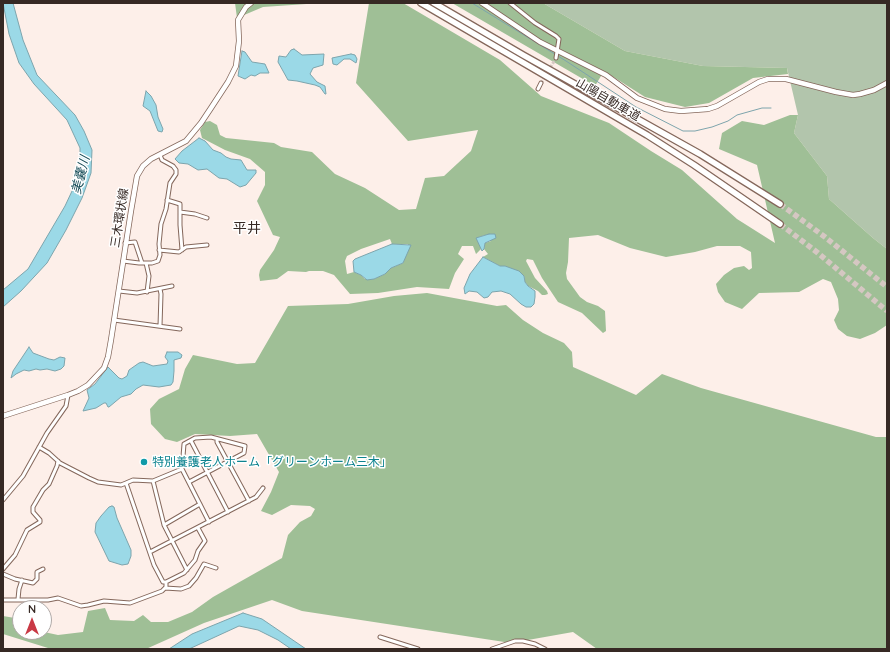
<!DOCTYPE html>
<meta charset="utf-8">
<style>
body{margin:0}
#map{position:relative;width:890px;height:652px;overflow:hidden;background:#fdefe9;font-family:Quicksand,sans-serif}
canvas{display:block}
.frame{position:absolute;inset:0;border:4px solid #362924;pointer-events:none}
.north{position:absolute;left:12px;top:600px;width:40px;height:40px;box-sizing:border-box;background:#fff;border:1px solid #afa9a7;border-radius:50%;rotate:0deg;font-size:11px;font-weight:700;line-height:16px;text-align:center;color:#362924}
.north::after{content:'';display:block;margin:auto;width:14px;height:18px;background:#c93945;clip-path:polygon(50% 0,100% 100%,50% 72%,0 100%)}
</style>
<div id="map">
<canvas width="890" height="652"></canvas>
<div class="frame"></div>
<div class="north">N</div>
</div>
<script>
const ctx = document.querySelector('canvas').getContext('2d');
ctx.lineJoin = 'round';
function fillPath(path, color) { ctx.fillStyle = color; ctx.fill(path, 'evenodd'); }
const poly = rows => new Path2D(rows.map(r => 'M' + r).join(''));
function trace(path, color, width, dash) { ctx.strokeStyle = color; ctx.lineWidth = width; ctx.lineCap = dash ? 'butt' : 'round'; ctx.setLineDash(dash || []); ctx.stroke(path); }
function label(font, color, halo, rows, align = 'center') {
  ctx.font = font + ' Quicksand,"Noto Sans JP",sans-serif'; ctx.lineWidth = 3; ctx.setLineDash([]); ctx.textBaseline = 'middle'; ctx.strokeStyle = halo; ctx.fillStyle = color; for (const [text, x, y, turn = 0] of rows) {
    ctx.save(); ctx.translate(x, y); ctx.rotate((+turn || 0) * Math.PI / 180); ctx.textAlign = isNaN(turn) ? turn : align; if (halo) ctx.strokeText(text, 0, 0); ctx.fillText(text, 0, 0); ctx.restore();
  }
}
fillPath(poly([
 [543,3,887,3,887,249,873,238,829,199,827,176,794,133,798,115,787,68,703,66,625,51]
]), '#b2c5ac');
fillPath(poly([
 [235,3,321,3,263,7,237,18],
 [369,3,403,3,500,60,541,96,609,123,651,151,682,170,737,219,775,243,757,165,719,149,722,133,742,121,764,125,790,115,798,115,794,133,827,176,829,199,873,238,887,249,887,325,875,333,860,339,847,336,838,329,834,320,839,310,838,299,831,282,823,279,799,292,759,293,742,309,725,302,718,292,716,284,724,275,734,268,744,266,749,270,752,268,751,252,740,246,717,246,695,252,666,257,630,248,598,235,569,238,568,262,566,273,567,279,580,297,587,302,598,306,605,311,606,331,603,333,582,313,558,302,542,278,533,260,527,259,526,261,535,278,547,291,548,294,545,295,542,295,538,291,528,286,525,282,524,276,505,266,500,266,483,257,488,254,484,249,485,243,491,241,485,235,477,238,481,249,476,254,473,246,462,246,458,254,464,259,455,273,449,289,417,287,378,293,350,294,334,275,323,271,309,271,306,272,288,271,277,279,260,281,259,275,260,270,274,250,280,237,273,235,257,201,265,185,265,172,250,159,225,150,202,138,200,130,205,122,210,121,217,125,220,135,226,138,274,143,281,147,312,152,335,174,365,188,399,210,416,209,425,178,444,176,471,151,478,130,408,141,356,83],
 [390,239,392,244,408,244,403,263,391,268,385,274,374,279,365,279,361,275,354,272,347,274,345,261,347,256,361,249],
 [452,3,543,3,625,51,703,66,787,68,788,74,753,78,709,103,685,107,645,97,604,71,595,86],
 [427,293,497,306,506,305,523,320,543,333,564,343,572,352,573,367,636,395,662,374,701,388,876,437,887,437,887,649,597,649,573,632,511,643,302,611,272,600,204,623,146,649,48,649,48,648,3,634,3,616,15,618,20,627,20,632,44,632,58,635,83,632,88,611,105,608,110,620,134,621,143,615,151,622,168,622,192,612,213,597,282,558,288,535,300,522,311,516,315,509,310,506,291,505,272,515,261,511,271,492,279,472,257,434,230,436,195,434,177,442,165,439,151,424,150,409,159,399,179,389,185,369,193,355,237,364,255,363,288,306,348,304,394,296]
]), '#9fbf96');
const water = poly([
 [3,3,13,3,23,40,37,75,75,115,84,131,92,150,91,173,82,198,66,230,47,263,21,291,3,307,3,290,28,269,65,206,80,174,80,148,67,120,34,84,19,63,9,34,3,3],
 [294,49,302,55,324,54,323,65,313,68,310,74,317,82,325,86,326,94,325,94,320,87,315,85,297,81,288,80,278,62,279,56,286,57,291,50,294,49],
 [242,51,245,52,252,62,265,64,269,73,260,73,255,76,251,75,245,79,238,76,242,51],
 [351,54,355,55,357,59,356,63,350,59,344,59,337,65,333,64,332,58,351,54],
 [146,91,151,96,156,105,158,117,163,129,162,132,158,131,150,111,143,106,146,91],
 [199,138,205,141,213,150,221,153,226,157,231,159,241,160,247,170,256,170,256,173,246,185,240,187,227,179,219,178,207,169,198,170,188,164,179,163,175,159,182,151,199,138],
 [489,234,495,234,496,238,485,243,484,249,482,251,476,238,489,234],
 [392,244,411,245,403,263,391,268,385,274,374,279,367,280,361,275,354,272,353,261,355,259,392,244],
 [483,257,500,266,505,266,519,271,524,276,525,282,528,286,535,291,535,297,534,304,531,307,526,307,521,304,510,294,501,291,492,292,488,297,484,298,477,292,469,291,465,294,464,288,470,274,483,257],
 [29,347,33,353,49,359,54,360,60,357,65,358,64,366,61,369,55,371,47,369,40,370,36,369,29,371,24,370,16,374,11,378,13,371,29,347],
 [167,352,178,352,182,355,181,358,174,360,174,371,173,382,171,385,159,387,143,385,136,389,131,394,121,397,109,407,108,407,106,403,104,403,96,408,83,411,89,398,87,390,95,384,108,367,119,378,122,379,127,376,129,370,139,363,143,362,153,366,167,364,168,361,165,357,167,352],
 [112,506,114,507,117,518,131,550,131,556,128,564,122,565,109,561,95,532,96,523,101,516,109,507,112,506],
 [243,613,262,619,306,649,291,649,278,640,258,630,239,626,189,649,169,649,192,634,243,613]
]);
fillPath(water, '#9bd9e7');
trace(water, '#7da4ac', 1);
trace(poly([
 [472,3,566,61,636,107,683,131,695,131,712,127,728,121,737,115,762,108,771,108]
]), '#7da4ac', 1);
trace(poly([
 [541,83,556,58]
]), '#d5c7c2', 3, [3, 1.5]);
trace(poly([
 [780,204,825,237,887,287],
 [780,224,818,253,887,311]
]), '#d5c7c2', 5.5, [5.5, 3]);
const street = poly([
 [510,3,535,23,556,36,559,39,556,58],
 [538,89,541,83],
 [167,200,180,204,180,225,182,250],
 [180,212,195,214,207,218],
 [125,243,135,242,142,263],
 [159,250,179,252,186,247,207,245],
 [123,261,139,263,152,263,158,261,160,255,159,244,161,224,166,209,170,183,176,174,176,170,173,166,162,160,160,155],
 [146,263,149,276,147,292],
 [160,289,161,294,160,326],
 [119,291,137,293,172,286],
 [114,320,180,329],
 [217,439,217,442,249,501],
 [191,441,228,512],
 [39,447,49,453,60,463,89,478,98,482,121,485,126,483],
 [182,469,209,522],
 [153,481,164,525,187,570],
 [189,482,244,453,245,446,211,437,195,438,184,444,182,469,153,481,133,480,126,483,154,565,163,582,166,582,184,573,195,560,198,551,205,541,198,528],
 [3,500,23,476,47,433,66,406,68,395],
 [164,525,200,504],
 [150,552,256,497,263,488],
 [3,569,15,555,27,530,40,522,40,520,33,512,33,507,43,490,49,484,57,466,58,461],
 [3,574,15,579,33,583,37,579,37,572,43,569],
 [165,588,181,589,189,586,196,578,204,564,216,568],
 [18,599,19,589,22,580],
 [3,600,48,600,58,598,81,606,88,605,104,601,130,603,162,591,166,587,166,582],
 [380,637,418,649],
 [492,649,515,641,523,641,535,644,545,649]
]);
const secondary = poly([
 [482,3,540,42,606,75,637,98,665,109,681,111,708,109,717,106,759,82,768,79,786,79,836,92,853,95,860,94,874,90,887,83],
 [3,416,68,395,78,391,88,385,104,368,108,357,111,340,131,211,137,176,143,166,151,159,186,141,201,123,211,108,228,82,236,66,239,41,238,20,246,7,251,3]
]);
const highway = poly([
 [421,3,647,135,694,165,780,224],
 [434,3,523,55,700,154,780,204]
]);
trace(street, '#84675b', 5);
trace(secondary, '#84675b', 6);
trace(highway, '#84675b', 8);
trace(street, '#fff', 3);
trace(secondary, '#fff', 4.5);
trace(highway, '#fff', 5.5);
for (const [x, y, r, color] of [
 [144,462,4,"#0f9aa8"]
]) { const dot = new Path2D(); dot.arc(x, y, r, 0, 2 * Math.PI); ctx.fillStyle = color; ctx.fill(dot); trace(dot, '#fff', 1.5); }
label('12px', '#362924', '#fff', [
 ["山陽自動車道",608,100,30],
 ["三木環状線",120,218,-81]
]);
label('12px', '#0d838f', '#fff', [
 ["特別養護老人ホーム「グリーンホーム三木」",152,462]
], 'left');
label('italic 13px', '#194e59', '#fff', [
 ["美嚢川",81,175,-76]
]);
label('14px', '#362924', '#fff', [
 ["平井",247,229]
]);
</script>
